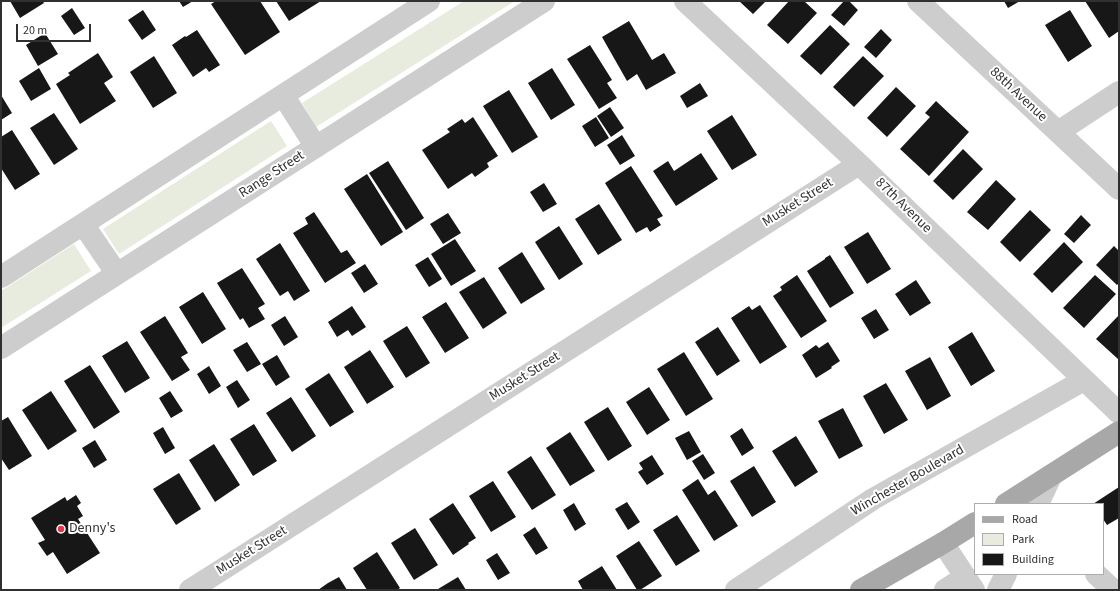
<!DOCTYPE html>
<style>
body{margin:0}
#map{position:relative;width:1120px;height:591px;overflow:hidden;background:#fff;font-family:"Source Sans 3",sans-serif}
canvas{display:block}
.frame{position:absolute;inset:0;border:2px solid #303030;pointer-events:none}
.legend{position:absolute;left:974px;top:503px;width:130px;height:72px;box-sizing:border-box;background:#fff;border:1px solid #acacac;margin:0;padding:5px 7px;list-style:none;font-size:12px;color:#303030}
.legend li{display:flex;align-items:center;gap:8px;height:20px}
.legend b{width:20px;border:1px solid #acacac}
.scale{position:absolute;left:16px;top:24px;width:75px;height:18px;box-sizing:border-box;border:2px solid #303030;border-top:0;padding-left:5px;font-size:12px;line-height:14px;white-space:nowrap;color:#303030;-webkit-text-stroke:3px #fff;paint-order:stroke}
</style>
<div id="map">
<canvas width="1120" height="591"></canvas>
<div class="frame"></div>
<ul class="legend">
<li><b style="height:5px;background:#a8a8a8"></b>Road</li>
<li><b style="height:11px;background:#e7ecdf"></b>Park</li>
<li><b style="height:11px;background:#171717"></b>Building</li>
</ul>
<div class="scale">20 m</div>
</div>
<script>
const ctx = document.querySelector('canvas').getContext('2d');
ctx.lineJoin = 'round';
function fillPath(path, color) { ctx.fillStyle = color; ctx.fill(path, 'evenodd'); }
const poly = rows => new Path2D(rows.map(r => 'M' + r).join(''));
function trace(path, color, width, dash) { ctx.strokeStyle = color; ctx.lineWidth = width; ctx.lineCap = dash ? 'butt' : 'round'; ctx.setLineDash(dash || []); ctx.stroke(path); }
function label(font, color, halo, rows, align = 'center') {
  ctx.font = font + ' "Source Sans 3",sans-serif'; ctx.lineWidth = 4; ctx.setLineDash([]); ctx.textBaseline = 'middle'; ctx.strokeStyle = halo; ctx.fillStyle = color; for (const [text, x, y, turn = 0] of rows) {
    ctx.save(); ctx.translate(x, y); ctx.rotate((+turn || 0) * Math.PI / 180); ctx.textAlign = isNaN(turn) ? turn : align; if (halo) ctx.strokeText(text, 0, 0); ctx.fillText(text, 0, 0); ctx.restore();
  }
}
fillPath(poly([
 [464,1,515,1,316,127,302,103],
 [271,121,287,146,119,254,103,229],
 [74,244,91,271,1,328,1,291]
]), '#e7ecdf');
fillPath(poly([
 [10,1,43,1,44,3,20,18],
 [179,1,193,1,183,7],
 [216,1,260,1,280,32,245,55,211,4],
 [276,1,321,1,289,21],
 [739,1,766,1,753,14],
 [789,1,804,1,817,13,788,44,767,25],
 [844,1,849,1,858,10,844,26,831,15],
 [1004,1,1020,1,1008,8],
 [1085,1,1119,1,1119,31,1109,38],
 [72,8,85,28,74,35,61,16],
 [143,10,156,30,142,40,128,20],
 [1070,10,1092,46,1068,62,1045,25],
 [629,21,652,60,664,53,676,73,646,90,637,74,627,81,602,37],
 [830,25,850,44,821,75,800,56],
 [881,29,892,40,876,58,864,47],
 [197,30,220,65,209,72,206,68,193,77,172,45,185,36,186,37],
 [45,33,58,54,38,66,26,45],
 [590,45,612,80,607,83,617,98,599,109,567,59],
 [98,53,113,77,104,83,116,101,80,124,56,84,70,75,68,73],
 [154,56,177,93,153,108,130,72],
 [863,56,884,76,854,107,833,87],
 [39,68,51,89,31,101,19,81],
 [552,68,575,105,551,120,528,83],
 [700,83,708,96,687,108,680,96],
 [896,87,916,106,887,137,867,118],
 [509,90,538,137,512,153,483,106],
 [1,95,12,113,1,120],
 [936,101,969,132,929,176,900,149,930,117,925,113],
 [610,107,624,128,611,137,597,116],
 [54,113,78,149,54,165,30,128],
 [732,115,757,155,732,170,707,131],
 [473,117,498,156,487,163,489,167,475,177,472,173,448,189,422,150,450,132,447,129,462,119,465,123],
 [596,117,609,138,595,147,582,126],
 [12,130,40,174,15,190,1,168,1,137],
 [622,135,635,156,620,165,607,145],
 [963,149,983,169,953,200,933,181],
 [701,153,718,179,676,206,653,171,668,161,674,171],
 [388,161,424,218,406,230,369,173],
 [631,166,663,216,657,219,661,225,650,232,647,227,636,233,605,183],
 [367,174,403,232,381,246,344,189],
 [996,180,1016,199,988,230,967,212],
 [544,183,557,204,543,212,530,192],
 [599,204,622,240,598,255,575,219],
 [1030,210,1051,230,1020,262,1000,242],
 [314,212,341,253,347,250,356,263,325,283,293,233,308,224,305,218],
 [448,213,461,233,443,244,430,224],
 [1081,215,1091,225,1074,243,1064,234],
 [559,226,583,264,559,280,535,242],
 [868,232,891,269,867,284,844,247],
 [455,239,476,271,451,286,431,254],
 [1064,242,1083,262,1052,293,1033,274],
 [280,243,310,291,294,301,288,291,280,296,256,259],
 [1114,246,1119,251,1119,283,1117,285,1096,265],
 [522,252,545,289,521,304,498,268],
 [830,255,854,293,830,308,807,271,825,259,825,258],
 [428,257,442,279,429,287,415,265],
 [365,264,378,284,364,293,351,273],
 [242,268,265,304,258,308,265,319,249,328,243,318,240,320,217,283],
 [797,275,827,321,801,338,773,296,782,290,780,287],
 [1095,275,1116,294,1084,328,1063,308],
 [484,277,507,313,483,329,459,292],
 [916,280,931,303,910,316,895,294],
 [203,292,226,329,202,344,179,307],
 [446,302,469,338,445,353,422,317],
 [760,305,787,347,760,364,731,318,749,306,752,310],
 [352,306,366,327,352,336,348,330,337,337,328,322],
 [876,309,889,330,874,339,861,318],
 [1119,315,1119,358,1118,359,1096,339],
 [165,316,188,353,181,357,190,370,172,381,140,332],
 [285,316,298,337,284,346,271,325],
 [407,326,430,363,406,378,383,341],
 [718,327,740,361,717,376,695,342],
 [972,332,995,371,971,386,948,347],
 [127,341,150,378,125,393,102,356],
 [247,342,261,364,247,372,233,350],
 [828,342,840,361,831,367,832,368,816,378,802,355,816,345,819,348],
 [370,350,394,387,367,404,344,367],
 [684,352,713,399,686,416,657,369],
 [277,355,290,377,276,386,262,364],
 [930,357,951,396,927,410,905,371],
 [90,365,120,412,94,429,64,381],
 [209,366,221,386,209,394,197,374],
 [329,373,354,412,330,427,305,389],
 [237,380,250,400,238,408,226,387],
 [886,383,908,420,884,434,863,396],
 [649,387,670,420,647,435,626,402],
 [51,391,77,431,48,450,22,410],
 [170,391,183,411,171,418,159,398],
 [291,397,316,436,292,452,266,413],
 [608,407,632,446,608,461,584,422],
 [843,408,863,446,839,459,818,421],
 [8,417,32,456,9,470,1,458,1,421],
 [254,424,277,461,253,476,230,439],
 [163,427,175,448,165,454,153,433],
 [742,428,754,448,742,456,730,436],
 [689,431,701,452,687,460,675,438],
 [570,432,595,471,570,486,546,448],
 [796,436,818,472,795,487,772,451],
 [95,440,107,460,94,468,82,448],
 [214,444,240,485,215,502,189,460],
 [703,454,715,473,704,480,692,461],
 [652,455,664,474,647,485,638,472,643,469,639,463],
 [531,456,556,495,532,510,507,472],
 [754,466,776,502,752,517,730,481],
 [179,473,201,509,176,525,153,489],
 [698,479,708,495,715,490,738,526,714,541,682,490],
 [493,481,516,517,491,532,469,496],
 [1119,487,1119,518,1107,525,1103,519,1103,504,1093,504],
 [76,495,81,503,77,506,83,516,78,519,100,553,67,574,53,552,47,556,38,543,45,540,31,518,65,497,67,501],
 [627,502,640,522,628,530,615,509],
 [453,503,476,538,468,543,469,544,453,555,429,519],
 [574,503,586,524,575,531,563,510],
 [677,515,700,551,676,566,653,530],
 [535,527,548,548,536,555,523,535],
 [415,528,438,565,414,580,391,543],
 [639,541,662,576,640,590,637,590,616,556],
 [377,552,400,588,397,590,367,590,353,568],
 [497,553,510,573,498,580,486,560],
 [602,566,617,590,583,590,578,581],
 [339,577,347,590,318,590,328,583],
 [458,577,466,590,439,590,438,589]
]), '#171717');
trace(poly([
 [685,1,859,164,1119,413],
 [918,1,1119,189],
 [283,95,316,147],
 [1058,132,1119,92],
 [83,224,117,274],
 [1,277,429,1],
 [1,348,544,1],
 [1038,504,1051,476],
 [943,543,974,590],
 [1096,574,1113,590],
 [190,590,859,164],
 [736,590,873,499,1084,380],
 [945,590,965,577],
 [998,590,1006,574]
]), '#cdcdcd', 22);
trace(poly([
 [1006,504,1119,432],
 [861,590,943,543,975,523]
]), '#a8a8a8', 22);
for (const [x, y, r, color] of [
 [61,529,4,"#e1384c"]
]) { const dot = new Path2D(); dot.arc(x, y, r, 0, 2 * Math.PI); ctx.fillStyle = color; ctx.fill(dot); trace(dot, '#fff', 1.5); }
label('14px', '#303030', '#fff', [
 ["88th Avenue",1018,95,43],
 ["Range Street",272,175,-33],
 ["Musket Street",798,203,-32],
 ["87th Avenue",903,206,44],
 ["Musket Street",525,377,-32],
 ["Winchester Boulevard",908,481,-30],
 ["Musket Street",252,551,-32]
]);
label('14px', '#303030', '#fff', [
 ["Denny's",69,529]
], 'left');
</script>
